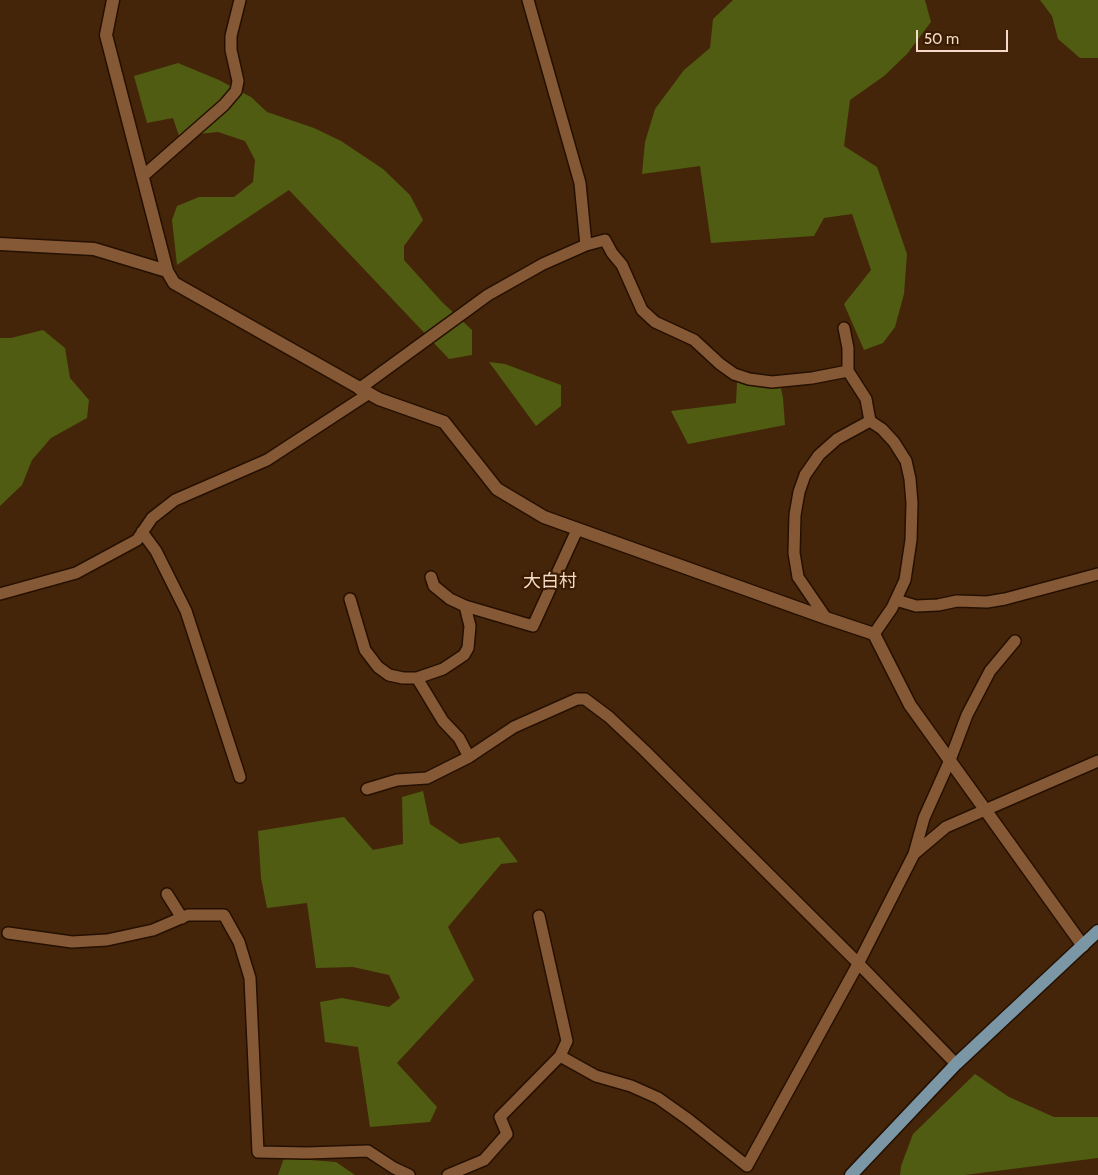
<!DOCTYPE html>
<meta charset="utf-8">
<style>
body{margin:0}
#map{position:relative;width:1098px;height:1175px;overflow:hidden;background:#442509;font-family:Cabin,sans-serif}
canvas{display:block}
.scale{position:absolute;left:916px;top:30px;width:92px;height:22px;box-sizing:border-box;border:2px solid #f4dac7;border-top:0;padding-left:6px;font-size:15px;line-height:18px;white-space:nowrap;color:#f4dac7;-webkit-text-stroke:4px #391b00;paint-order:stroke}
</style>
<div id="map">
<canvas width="1098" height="1175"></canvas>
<div class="scale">50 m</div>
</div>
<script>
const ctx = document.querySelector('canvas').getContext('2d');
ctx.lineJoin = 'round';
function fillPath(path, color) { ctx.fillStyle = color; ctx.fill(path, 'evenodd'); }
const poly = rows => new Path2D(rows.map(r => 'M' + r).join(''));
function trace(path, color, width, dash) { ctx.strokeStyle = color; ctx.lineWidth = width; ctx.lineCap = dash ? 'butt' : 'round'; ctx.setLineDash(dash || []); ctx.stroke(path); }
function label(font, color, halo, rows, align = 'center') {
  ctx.font = font + ' Cabin,"Noto Sans SC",sans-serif'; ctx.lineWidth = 4.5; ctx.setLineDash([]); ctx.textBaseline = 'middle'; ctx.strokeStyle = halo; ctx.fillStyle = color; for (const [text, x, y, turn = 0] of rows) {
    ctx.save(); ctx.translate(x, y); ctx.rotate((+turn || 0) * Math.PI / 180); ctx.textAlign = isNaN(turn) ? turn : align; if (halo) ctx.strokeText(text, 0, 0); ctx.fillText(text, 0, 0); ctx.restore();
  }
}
fillPath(poly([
 [733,0,925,0,931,22,907,54,884,76,850,100,844,146,877,167,907,254,904,294,895,327,883,343,864,350,844,304,871,270,852,214,824,218,814,236,711,243,700,166,642,174,645,142,655,109,684,70,710,48,713,19],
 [1040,0,1098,0,1098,58,1080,58,1058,39,1052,16],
 [178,63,219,80,251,97,267,112,314,128,341,141,383,169,410,195,423,220,404,246,404,260,442,302,472,330,472,355,449,359,289,190,177,265,172,220,177,206,199,197,234,197,253,182,255,160,245,141,218,132,179,136,173,118,147,123,134,76],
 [43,330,65,348,70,378,89,400,87,418,51,438,32,460,22,485,0,506,0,338,11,338],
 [489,362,505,364,561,385,561,406,536,426],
 [737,382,780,384,783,398,785,425,688,444,671,411,736,403],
 [423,791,430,824,460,844,499,837,518,862,501,864,448,927,474,980,397,1063,437,1107,430,1122,370,1127,358,1047,325,1042,320,1002,342,998,389,1007,400,998,389,975,353,967,316,968,307,903,267,908,261,878,258,831,344,817,373,850,403,844,402,797],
 [975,1074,1009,1097,1054,1117,1098,1117,1098,1158,965,1175,900,1175,901,1166,913,1134],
 [284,1158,336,1162,355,1175,278,1175]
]), '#505c11');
const minor = poly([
 [528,0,580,183,586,245],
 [143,176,224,105,236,91,238,81,231,50,231,36,240,0],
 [359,389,488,295,543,264,586,245,605,240,612,253,622,265,642,310,655,322,694,340,720,364,734,374,749,379,772,382,812,378,848,371],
 [870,421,882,429,894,442,906,461,910,479,912,503,911,540,905,580,892,608,874,634],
 [142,532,156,551,186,611,240,777],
 [431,577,434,586,450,599,465,606,533,626,577,530],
 [0,594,76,573,137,540,152,518,175,500,267,460,368,394],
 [350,599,365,650,378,667,389,675,403,678,417,678,443,669,464,655,468,648,470,626,465,606],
 [896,600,916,606,938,605,957,601,987,602,1005,599,1098,574],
 [826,618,798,577,794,553,795,515,799,492,805,475,819,455,837,439,870,421,866,399,848,371,848,348,844,328],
 [417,678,443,721,459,738,469,757],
 [367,789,397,780,427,778,469,757,514,727,577,699,585,699,609,717,644,750,856,961,956,1064],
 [914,854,924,818,950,760,967,715,990,671,1015,641],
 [167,894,182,918],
 [8,933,72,942,107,940,153,930,188,915,224,915,239,942,250,978,258,1152,307,1153,368,1151,394,1168,409,1175],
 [560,1056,596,1076,631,1086,658,1098,689,1120,747,1166,858,964,914,854,946,827,1098,761],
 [448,1175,484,1160,507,1134,500,1117,560,1056,567,1041,539,916]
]);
const tertiary = poly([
 [113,0,106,35,167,271,174,283,379,399,444,422,497,489,544,517,826,618,874,634,910,705,1083,946],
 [0,244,94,249,167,271]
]);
const primary = poly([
 [851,1175,956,1064,1098,931]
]);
trace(minor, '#251000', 14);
trace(tertiary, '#251000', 15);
trace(primary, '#251000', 15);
trace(minor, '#855935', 11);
trace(tertiary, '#855935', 12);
trace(primary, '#7b97a6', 12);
label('18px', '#f4dac7', '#391b00', [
 ["大白村",550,582]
]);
</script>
